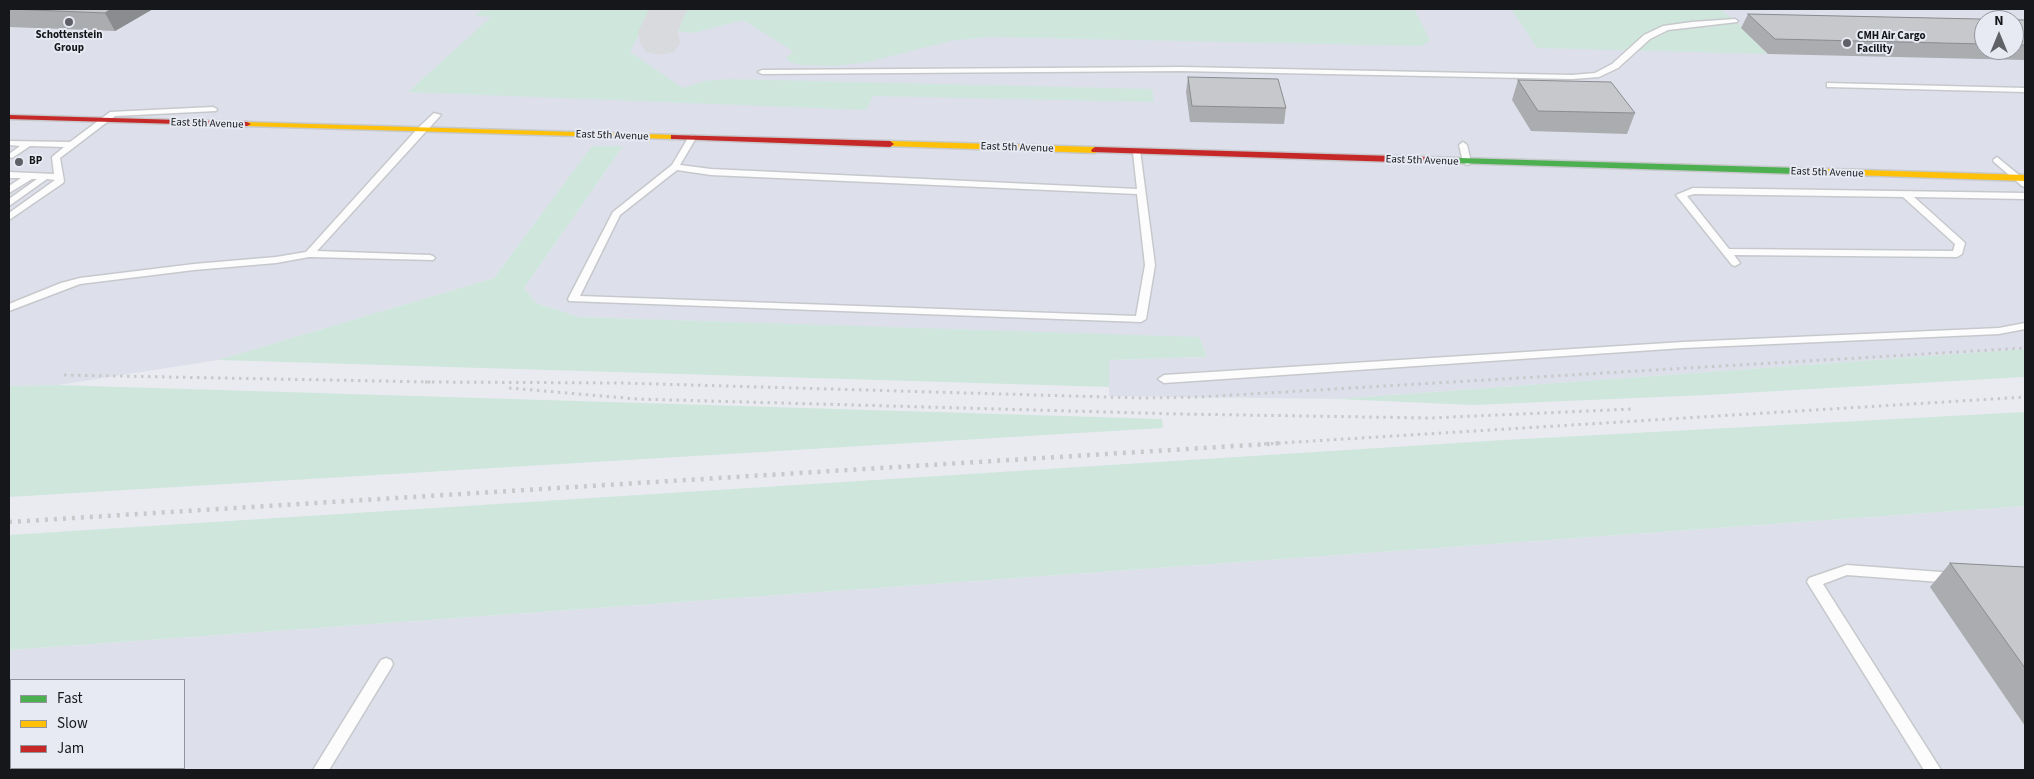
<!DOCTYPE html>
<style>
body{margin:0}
#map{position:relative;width:2034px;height:779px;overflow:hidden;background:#eaebf0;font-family:"Source Sans 3",sans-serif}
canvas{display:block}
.frame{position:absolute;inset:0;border:10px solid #16171b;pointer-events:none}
.legend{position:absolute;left:10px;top:679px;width:175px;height:90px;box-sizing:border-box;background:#e7e9f3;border:1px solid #93959d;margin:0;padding:6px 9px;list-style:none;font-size:15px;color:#16171b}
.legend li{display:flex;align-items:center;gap:10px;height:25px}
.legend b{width:25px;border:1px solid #93959d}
.north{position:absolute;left:1974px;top:10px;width:50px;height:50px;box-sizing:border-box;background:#e7e9f3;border:1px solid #93959d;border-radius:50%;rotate:0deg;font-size:14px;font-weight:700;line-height:20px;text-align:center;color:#16171b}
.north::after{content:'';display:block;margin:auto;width:18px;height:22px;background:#606166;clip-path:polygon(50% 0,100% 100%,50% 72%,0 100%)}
</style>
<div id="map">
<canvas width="2034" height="779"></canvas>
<div class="frame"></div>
<ul class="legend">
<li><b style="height:6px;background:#4caf50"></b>Fast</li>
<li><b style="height:6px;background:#ffc107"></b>Slow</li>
<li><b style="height:6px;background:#c62828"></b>Jam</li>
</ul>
<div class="north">N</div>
</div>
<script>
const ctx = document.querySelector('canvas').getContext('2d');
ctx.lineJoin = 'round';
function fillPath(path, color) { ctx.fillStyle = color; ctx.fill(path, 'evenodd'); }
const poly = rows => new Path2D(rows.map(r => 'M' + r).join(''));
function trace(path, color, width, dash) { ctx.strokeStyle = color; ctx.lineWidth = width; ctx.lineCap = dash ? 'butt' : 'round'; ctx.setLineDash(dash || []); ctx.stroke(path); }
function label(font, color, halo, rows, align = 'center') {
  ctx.font = font + ' "Source Sans 3",sans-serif'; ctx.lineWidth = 4; ctx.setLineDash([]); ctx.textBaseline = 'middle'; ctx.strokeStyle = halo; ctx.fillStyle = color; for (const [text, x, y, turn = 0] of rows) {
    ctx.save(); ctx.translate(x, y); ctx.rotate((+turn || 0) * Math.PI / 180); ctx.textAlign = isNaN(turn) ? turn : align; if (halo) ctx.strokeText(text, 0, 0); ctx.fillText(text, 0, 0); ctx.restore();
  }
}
fillPath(poly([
 [9,9,2025,9,2025,349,1336,399,1109,396,1109,360,1207,357,1199,338,579,317,536,303,524,288,622,147,593,146,494,278,218,360,58,385,9,386],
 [1984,20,2014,20,2014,50,1984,50],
 [2025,506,2025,770,9,770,9,650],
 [11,680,184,680,184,768,11,768]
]), '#dde0eb');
fillPath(poly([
 [483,9,653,9,630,52,683,88,705,81,727,79,1152,89,1154,102,873,96,866,110,408,92,491,17,475,16],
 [685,9,1414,9,1430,40,1422,46,987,37,950,41,868,62,835,66,800,65,790,62,786,58,793,51,743,20,694,33,677,31,676,28],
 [1511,9,1721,9,1744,29,1768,54,1537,48],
 [592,146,623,146,524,288,536,303,579,317,1199,337,1207,357,1109,360,1109,387,218,360,494,278],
 [2025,349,2025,377,1707,395,1473,405,1336,399],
 [58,385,1162,419,1163,428,9,497,9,386],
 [2025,412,2025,506,9,650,9,535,1504,440]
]), '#cfe6dd');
fillPath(poly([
 [649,9,687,9,678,32,680,43,674,52,660,55,646,52,640,43,638,32,649,9]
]), '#d9dade');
const lane = poly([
 [1735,19,1738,21,1737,22,1668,30,1650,39,1618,68,1599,77,1572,79,1181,71,762,74,758,72,762,70,1181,67,1572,75,1595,73,1612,64,1644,35,1663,26,1692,22,1735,19],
 [1827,83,2025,88,2025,92,1830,87,1827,87,1827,83],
 [213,107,217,109,216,111,115,116,60,158,64,181,63,183,9,220,9,213,55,180,47,179,9,206,9,199,37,179,32,179,9,193,9,186,21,178,9,178,9,172,54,174,52,157,64,147,30,146,12,158,9,157,9,154,20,146,9,145,9,141,70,142,110,112,213,107],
 [434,113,441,115,317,251,430,255,433,256,435,258,433,260,309,257,276,263,194,270,80,284,9,311,9,304,61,283,80,278,194,264,276,257,306,252,418,128,434,113],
 [692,135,696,138,680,165,711,169,1137,189,1133,152,1137,149,1140,150,1155,265,1146,319,1141,322,569,301,568,299,613,212,672,165,688,138,692,135],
 [677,170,711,175,1137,194,1145,265,1136,316,580,296,620,215,677,170],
 [1463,142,1467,145,1471,162,1470,164,1467,165,1463,162,1459,145,1463,142],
 [1997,157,2025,180,2025,187,2022,186,1994,162,1993,160,1997,157],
 [1693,188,2025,193,2025,199,1914,197,1963,241,1965,243,1962,254,1957,257,1734,255,1740,263,1735,266,1732,265,1676,195,1693,188],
 [1694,194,1903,197,1955,244,1953,251,1729,249,1687,196,1694,194],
 [2025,323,2025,329,1999,334,1683,348,1164,383,1158,379,1164,375,1683,342,1999,328,2025,323],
 [1847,565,1954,573,1959,574,1961,578,1959,582,1954,583,1847,575,1823,584,1941,770,1924,770,1807,582,1809,578,1847,565],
 [386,658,391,660,393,664,391,668,329,770,313,770,381,660,386,658]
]);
const fast = poly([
 [1426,157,1798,168,1802,171,1798,174,1423,162,1422,160,1426,157]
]);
const slow = poly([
 [244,122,674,135,678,137,674,139,247,126,244,126,244,122],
 [890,141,1095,147,1099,150,1095,153,887,146,887,142,890,141],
 [1798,168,2025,175,2025,181,1795,173,1795,169,1798,168]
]);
const jam = poly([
 [9,115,247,122,251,124,247,126,9,119,9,115],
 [671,135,890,141,894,144,890,147,674,139,671,139,671,135],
 [1095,147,1426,157,1430,160,1426,163,1092,152,1091,150,1095,147]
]);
trace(lane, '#c7c8cc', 3);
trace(fast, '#c7c8cc', 3);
trace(slow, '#c7c8cc', 3);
trace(jam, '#c7c8cc', 3);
fillPath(lane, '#fcfcfd');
fillPath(fast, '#4caf50');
fillPath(slow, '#ffc107');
fillPath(jam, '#c62828');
trace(poly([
 [64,375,432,382],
 [425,382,622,383,1141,398,1200,397,2025,348],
 [509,388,637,399,1179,414,1430,418,1633,409],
 [1264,444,2025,397]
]), '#c8c9cb', 3, [2.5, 4.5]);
trace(poly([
 [9,522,1284,443]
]), '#c8c9cb', 4.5, [3, 6]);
fillPath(poly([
 [9,9,153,9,115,31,9,27],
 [288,9,314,9,313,10],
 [1748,14,2025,20,2025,60,1768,54,1741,28],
 [1984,20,2014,20,2014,50,1984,50],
 [1188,77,1286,108,1284,124,1190,122,1186,92],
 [1518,80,1635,113,1627,134,1531,131,1512,100],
 [1950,563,2025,567,2025,726,1930,587]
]), '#abacaf');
fillPath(poly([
 [111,9,153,9,115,31,105,13]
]), '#8b8c8f');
const building = poly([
 [9,9,111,9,105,13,9,9],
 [1748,14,2025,20,2025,45,2014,45,2014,20,1984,20,1984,44,1775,39,1748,14],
 [1188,77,1278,79,1286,108,1192,106,1188,77],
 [1518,80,1611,82,1635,113,1538,111,1518,80],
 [1950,563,2025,567,2025,668,1950,563]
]);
fillPath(building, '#c7c8cc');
trace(building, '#8b8c8f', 1);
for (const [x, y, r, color] of [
 [69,22,5,"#606166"],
 [1847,43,5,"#606166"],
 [19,162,5,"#606166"]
]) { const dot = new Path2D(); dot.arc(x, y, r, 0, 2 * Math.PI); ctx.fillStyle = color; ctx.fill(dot); trace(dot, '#e7e9f3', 2); }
label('bold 11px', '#16171b', '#e7e9f3', [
 ["Schottenstein",69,36,"center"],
 ["Group",69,49,"center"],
 ["CMH Air Cargo",1857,37],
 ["Facility",1857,50],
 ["BP",29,162]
], 'left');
label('11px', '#16171b', '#e7e9f3', [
 ["East 5th Avenue",207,124,2],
 ["East 5th Avenue",612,136,2],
 ["East 5th Avenue",1017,148,2],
 ["East 5th Avenue",1422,161,2],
 ["East 5th Avenue",1827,173,2]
]);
</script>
